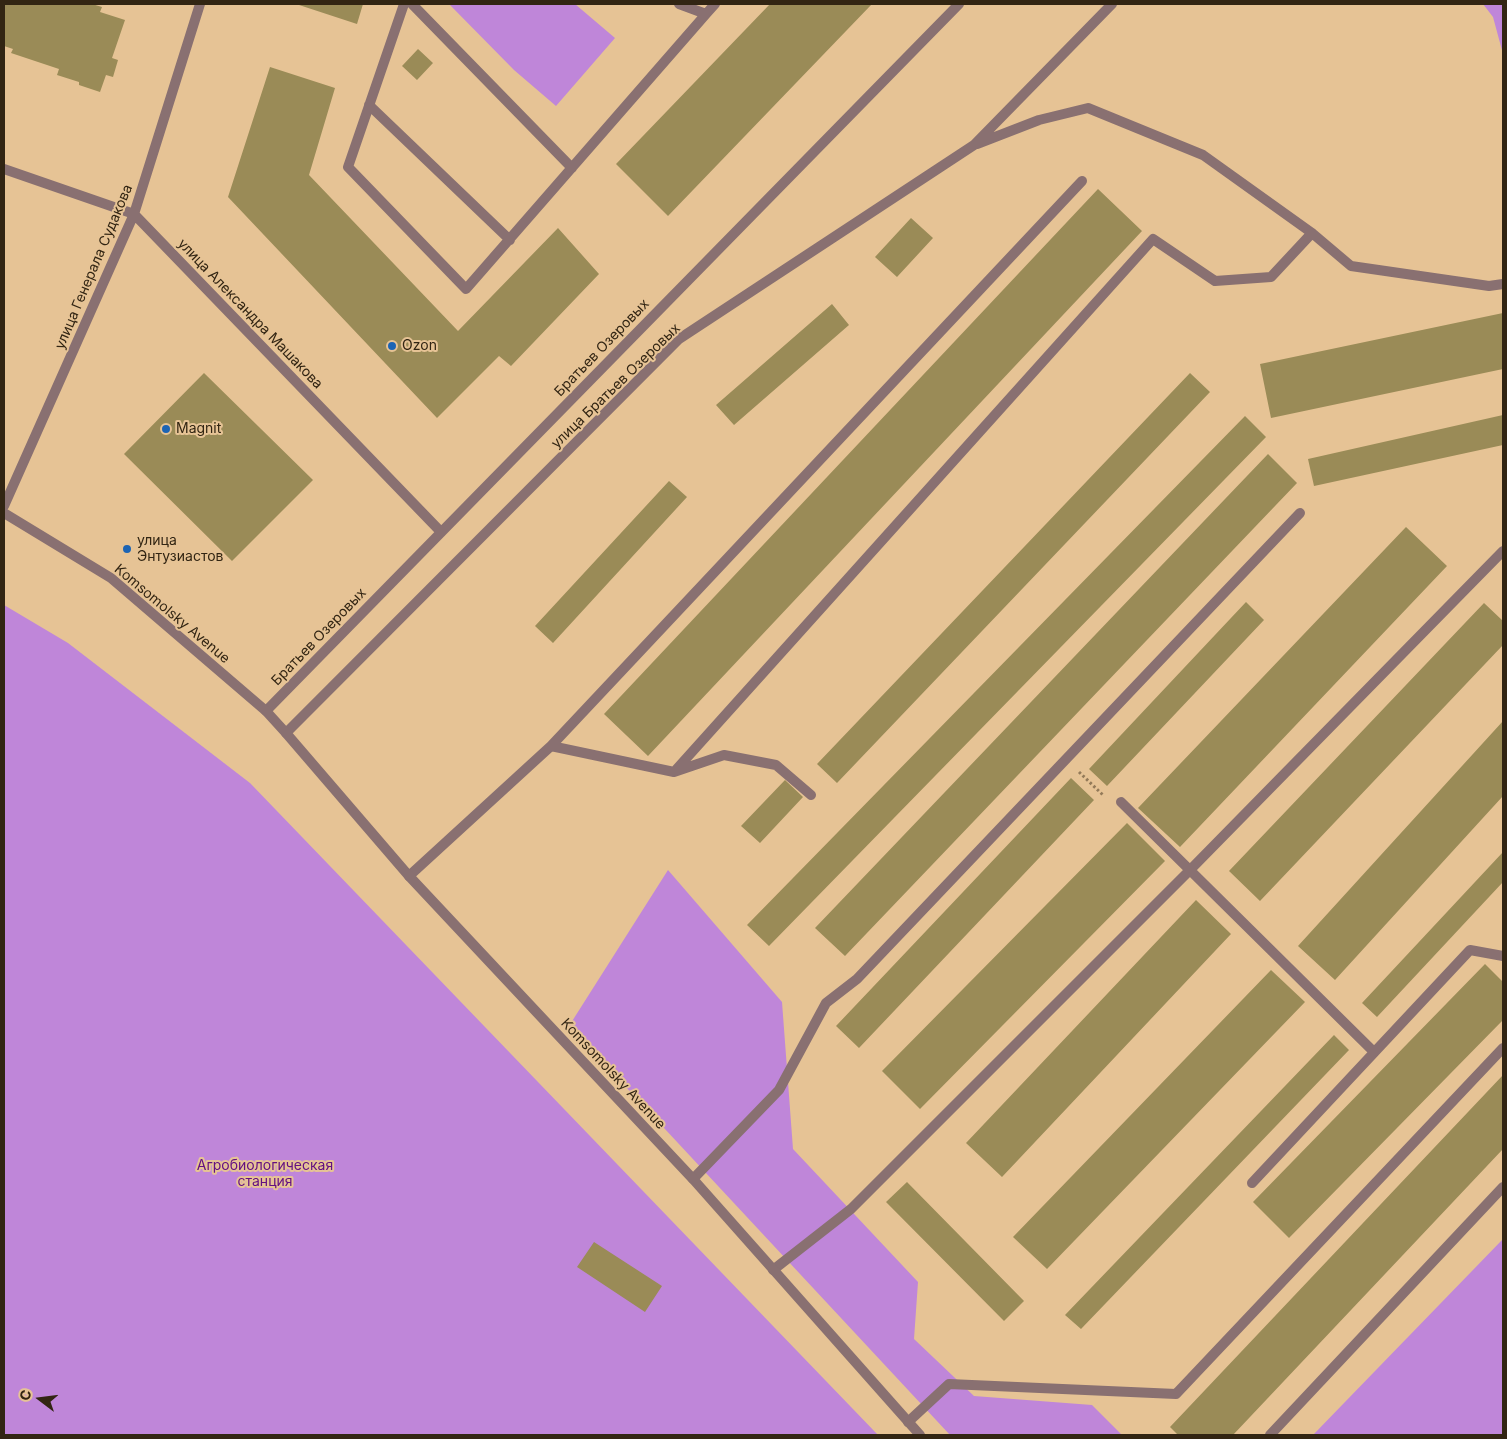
<!DOCTYPE html>
<meta charset="utf-8">
<style>
body{margin:0}
#map{position:relative;width:1507px;height:1439px;overflow:hidden;background:#e6c395;font-family:Inter,sans-serif}
canvas{display:block}
.frame{position:absolute;inset:0;border:5px solid #322513;pointer-events:none}
.north{position:absolute;left:15px;top:1374px;width:50px;height:50px;-webkit-text-stroke:4px #e6c395;paint-order:stroke;rotate:285deg;font-size:14px;font-weight:700;line-height:20px;text-align:center;color:#322513}
.north::after{content:'';display:block;margin:auto;width:18px;height:22px;background:#322513;clip-path:polygon(50% 0,100% 100%,50% 72%,0 100%)}
</style>
<div id="map">
<canvas width="1507" height="1439"></canvas>
<div class="frame"></div>
<div class="north">С</div>
</div>
<script>
const ctx = document.querySelector('canvas').getContext('2d');
ctx.lineJoin = 'round';
function fillPath(path, color) { ctx.fillStyle = color; ctx.fill(path, 'evenodd'); }
const poly = rows => new Path2D(rows.map(r => 'M' + r).join(''));
function trace(path, color, width, dash) { ctx.strokeStyle = color; ctx.lineWidth = width; ctx.lineCap = dash ? 'butt' : 'round'; ctx.setLineDash(dash || []); ctx.stroke(path); }
function label(font, color, halo, rows, align = 'center') {
  ctx.font = font + ' Inter,sans-serif'; ctx.lineWidth = 4; ctx.setLineDash([]); ctx.textBaseline = 'middle'; ctx.strokeStyle = halo; ctx.fillStyle = color; for (const [text, x, y, turn = 0] of rows) {
    ctx.save(); ctx.translate(x, y); ctx.rotate((+turn || 0) * Math.PI / 180); ctx.textAlign = isNaN(turn) ? turn : align; if (halo) ctx.strokeText(text, 0, 0); ctx.fillText(text, 0, 0); ctx.restore();
  }
}
fillPath(poly([
 [449,4,575,4,615,38,556,106,514,70],
 [1483,4,1503,4,1503,54,1493,17],
 [4,605,68,643,250,783,878,1435,4,1435],
 [668,870,782,1002,793,1149,918,1282,914,1339,974,1396,1092,1405,1122,1435,950,1435,569,1026],
 [1503,1239,1503,1435,1313,1435]
]), '#bf86d9');
fillPath(poly([
 [4,4,92,4,102,7,100,12,125,20,112,58,118,60,113,77,106,75,100,92,79,85,79,82,57,75,59,69,11,53,13,49,4,46],
 [296,4,363,4,357,24],
 [770,4,872,4,668,216,616,164],
 [418,49,433,63,417,80,402,66],
 [270,67,335,88,309,175,458,331,558,228,599,274,511,366,499,356,437,418,228,197],
 [1098,189,1142,231,648,756,604,714],
 [911,218,933,238,897,277,875,257],
 [832,304,849,325,734,425,716,405],
 [1503,313,1503,369,1271,418,1260,364],
 [204,373,313,480,232,561,124,454],
 [1190,373,1210,392,837,783,817,764],
 [1503,415,1503,445,1314,486,1308,459],
 [1245,416,1266,437,769,946,747,925],
 [1268,454,1297,483,845,956,815,928],
 [669,481,687,497,553,643,535,626],
 [1406,527,1447,566,1180,847,1138,808],
 [1246,602,1264,620,1107,786,1089,769],
 [1484,603,1503,621,1503,645,1260,901,1229,871],
 [1503,721,1503,796,1335,980,1298,946],
 [1071,778,1094,800,859,1048,836,1026],
 [785,780,803,797,760,843,741,826],
 [1127,823,1165,861,920,1109,882,1071],
 [1503,852,1503,882,1377,1017,1362,1003],
 [1196,900,1231,934,1002,1177,966,1143],
 [1485,964,1503,982,1503,1020,1289,1238,1253,1202],
 [1271,970,1305,1002,1047,1269,1013,1237],
 [1334,1035,1349,1050,1081,1329,1065,1315],
 [1503,1075,1503,1149,1233,1435,1178,1435,1170,1427],
 [907,1182,1024,1301,1004,1321,886,1202],
 [594,1242,662,1286,645,1312,577,1267]
]), '#9a8b57');
trace(poly([
 [1079,772,1103,795]
]), '#937a59', 3, [2.5, 2.5]);
trace(poly([
 [404,4,348,167,466,289,706,14],
 [412,4,572,168],
 [679,4,706,14,715,4],
 [369,105,510,240],
 [977,144,1039,120,1088,108,1203,155,1312,233,1351,266,1489,286,1503,284],
 [286,733,679,339,974,145,1112,4],
 [551,746,1082,181],
 [674,772,724,755,776,765,811,795],
 [1121,802,1374,1052],
 [409,876,551,746,674,772,1153,239,1215,281,1271,277,1312,233],
 [693,1179,779,1090,826,1003,857,979,1300,513],
 [1252,1183,1470,950,1503,956],
 [773,1270,851,1209,1190,870,1503,551],
 [908,1422,949,1384,1176,1394,1503,1048],
 [1270,1435,1503,1187]
]), '#897071', 10);
trace(poly([
 [4,169,134,214,441,532],
 [4,506,134,214,200,4],
 [266,711,959,4]
]), '#897071', 10);
trace(poly([
 [4,513,111,578,266,711,286,733,409,876,693,1179,920,1435]
]), '#897071', 10);
for (const [x, y, r, color] of [
 [392,346,5,"#1c64b4"],
 [166,429,5,"#1c64b4"],
 [127,549,5,"#1c64b4"]
]) { const dot = new Path2D(); dot.arc(x, y, r, 0, 2 * Math.PI); ctx.fillStyle = color; ctx.fill(dot); trace(dot, '#e6c395', 2); }
label('14px', '#322513', '#e6c395', [
 ["улица Генерала Судакова",94,267,-67],
 ["улица Александра Машакова",250,314,46],
 ["Братьев Озеровых",602,348,-46],
 ["улица Братьев Озеровых",616,386,-44],
 ["Komsomolsky Avenue",172,614,40],
 ["Братьев Озеровых",319,637,-46],
 ["Komsomolsky Avenue",613,1074,47]
]);
label('14px', '#322513', '#e6c395', [
 ["Ozon",402,346],
 ["Magnit",176,429],
 ["улица",137,541],
 ["Энтузиастов",137,557]
], 'left');
label('14px', '#641082', '#e6c395', [
 ["Агробиологическая",265,1166],
 ["станция",265,1182]
]);
</script>
